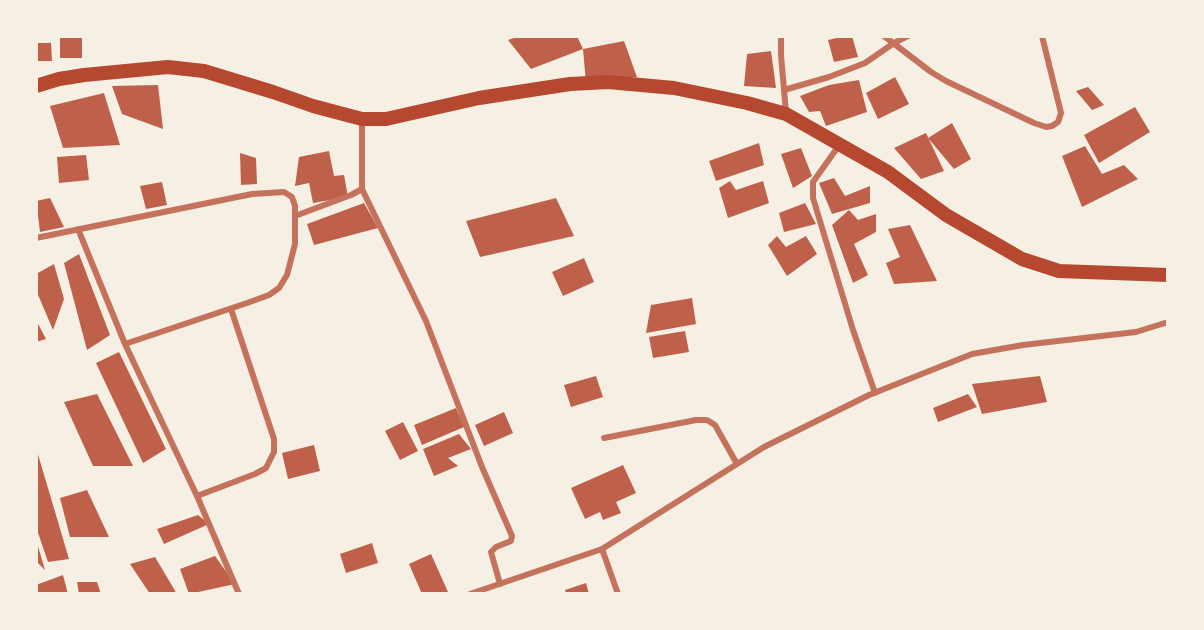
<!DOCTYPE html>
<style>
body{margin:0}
#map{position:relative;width:1204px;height:630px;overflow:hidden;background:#f6efe4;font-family:"Asap Condensed",sans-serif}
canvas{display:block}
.frame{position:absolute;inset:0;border:38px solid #f6efe4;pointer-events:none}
</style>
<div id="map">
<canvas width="1204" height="630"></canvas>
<div class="frame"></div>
</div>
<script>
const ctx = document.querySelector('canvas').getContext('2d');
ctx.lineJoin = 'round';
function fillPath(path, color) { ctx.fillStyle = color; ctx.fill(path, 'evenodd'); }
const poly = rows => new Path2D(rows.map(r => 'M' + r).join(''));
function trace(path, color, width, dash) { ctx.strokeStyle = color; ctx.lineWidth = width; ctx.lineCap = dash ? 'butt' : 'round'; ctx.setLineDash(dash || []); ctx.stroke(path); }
fillPath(poly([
 [60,36,82,36,82,58,60,58],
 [520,36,577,36,583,49,531,69,508,40],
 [845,36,852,36,858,57,834,62,828,40],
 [624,41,637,77,586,83,583,49],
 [36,43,51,43,52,61,36,61],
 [771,51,776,88,744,86,747,54],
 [895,77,909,104,878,119,866,93],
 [859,80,867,112,826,126,820,111,809,112,800,96,829,85],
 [158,85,163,129,122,114,112,86],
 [1088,87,1104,105,1092,110,1076,91],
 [104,93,120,145,63,148,50,106],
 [1135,107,1150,132,1099,163,1084,135],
 [952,123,971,159,954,169,928,138],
 [926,133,944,171,921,179,894,148],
 [759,143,764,165,716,181,709,161],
 [1085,146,1102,174,1124,165,1138,179,1082,207,1062,156],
 [801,148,812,176,793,188,781,154],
 [329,151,334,176,344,175,348,197,313,203,309,183,295,186,299,157],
 [240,153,256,158,257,184,241,185],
 [86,155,89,180,59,183,57,157],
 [834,178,845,196,870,186,870,203,832,214,819,183],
 [730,181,736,190,763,181,769,203,728,218,719,188],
 [162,182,167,205,146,209,140,186],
 [50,198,64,227,40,232,38,216,36,216,36,201],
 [556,198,574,236,480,257,466,221],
 [364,203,378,228,314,245,307,224],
 [805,203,816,224,784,232,779,213],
 [849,210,858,220,876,214,876,232,854,244,868,275,853,283,832,225],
 [910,225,937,281,894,284,886,263,900,257,888,229],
 [777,236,786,247,806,236,817,254,787,276,768,245],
 [79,254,110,335,87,350,64,263],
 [584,258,594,282,563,296,552,272],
 [54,264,64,299,53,330,36,290,36,274],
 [692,298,696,324,646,333,651,305],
 [36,320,46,339,36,342],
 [685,331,689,352,653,358,649,337],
 [119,352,166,449,143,463,96,363],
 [596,376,603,397,571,407,564,385],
 [1040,376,1047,402,982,414,972,384],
 [97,394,133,466,93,466,64,402],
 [968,394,977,407,938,422,933,408],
 [456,408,464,427,422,445,414,425],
 [504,412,513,433,484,446,475,425],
 [403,422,418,451,400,460,385,431],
 [459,434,471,449,448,458,458,466,434,476,423,449],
 [314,445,320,471,288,479,282,453],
 [36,451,37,451,69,559,48,562,36,527],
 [623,465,636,493,616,502,621,513,603,520,600,512,585,519,571,488],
 [87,490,109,537,70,537,60,498],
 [198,515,209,524,164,544,157,529],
 [36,543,37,543,45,570,36,561],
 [372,543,378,563,346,573,340,554],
 [431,554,448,592,444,594,422,594,409,564],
 [215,556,235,584,189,594,180,569],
 [155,557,177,594,150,594,130,564],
 [63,575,68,594,36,594,36,585],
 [77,582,97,582,101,594,79,594],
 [586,583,589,594,566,594,565,590]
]), '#bf614a');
trace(poly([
 [781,36,781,55,786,113],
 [884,36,931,72,946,81,1034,123,1046,127,1052,126,1058,122,1061,113,1042,36],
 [784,90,829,77,865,63,894,43,908,36],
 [840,144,813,182,813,198,853,330,875,393],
 [362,189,426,321,482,467,512,536,511,541,496,547,491,552,500,584],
 [295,216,351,195,362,189,362,119],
 [78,229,125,344,197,496,239,594],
 [36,238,252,194,284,192,292,197,295,206,295,244,287,275,279,288,269,295,247,303,125,344],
 [604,438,696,420,707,420,715,425,737,464],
 [197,496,255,474,266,468,274,452,274,439,231,309],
 [602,549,764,447,869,395,972,354,1023,345,1136,332,1168,322],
 [470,594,602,549,618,594]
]), '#c5725c', 6);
trace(poly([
 [36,86,59,79,84,75,168,67,204,71,273,92,313,106,362,119,386,119,479,98,570,84,608,82,674,88,747,103,786,114,888,172,946,215,1022,259,1059,271,1168,275]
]), '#b5482f', 14);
</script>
